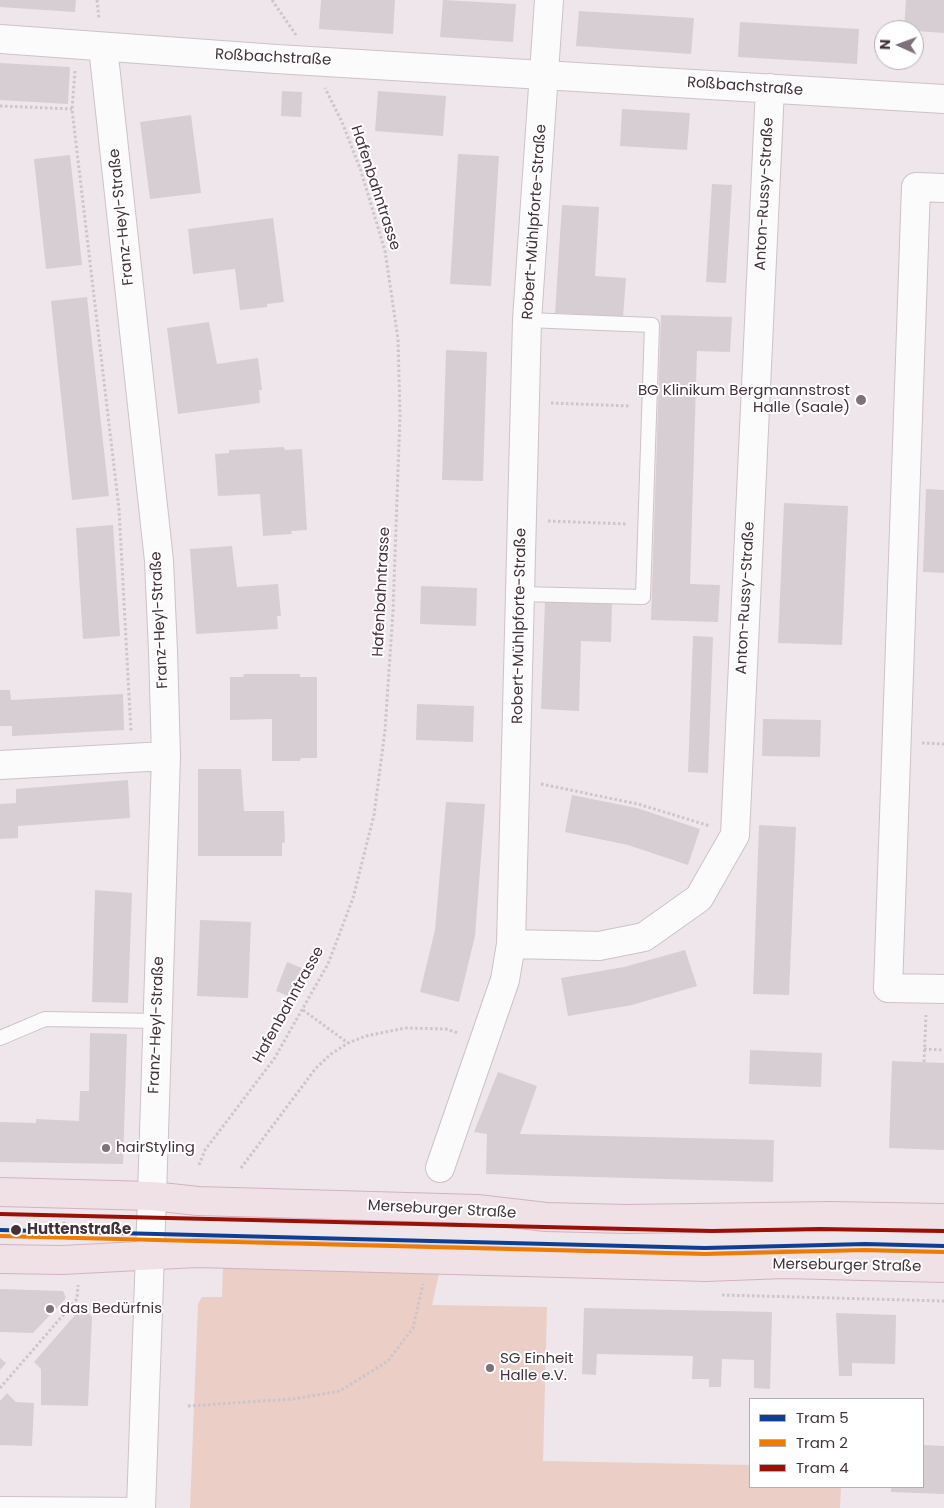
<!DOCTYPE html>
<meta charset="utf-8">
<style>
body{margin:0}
#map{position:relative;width:944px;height:1508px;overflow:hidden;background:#eee6ea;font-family:Poppins,sans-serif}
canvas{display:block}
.legend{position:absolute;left:749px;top:1398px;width:175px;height:90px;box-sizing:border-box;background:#fff;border:1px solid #b4adb1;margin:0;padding:6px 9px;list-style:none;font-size:15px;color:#43323c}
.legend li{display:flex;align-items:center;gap:10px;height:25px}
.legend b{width:25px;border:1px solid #b4adb1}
.north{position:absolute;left:874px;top:20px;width:50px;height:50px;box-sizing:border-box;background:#fff;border:1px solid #b4adb1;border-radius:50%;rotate:272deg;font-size:14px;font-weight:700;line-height:20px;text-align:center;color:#43323c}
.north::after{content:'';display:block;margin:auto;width:18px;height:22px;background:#7f7179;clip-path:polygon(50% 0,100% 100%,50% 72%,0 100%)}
</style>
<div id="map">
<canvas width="944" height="1508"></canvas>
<ul class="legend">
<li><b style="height:6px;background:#0f3f93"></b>Tram 5</li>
<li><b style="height:6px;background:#ef7c00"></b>Tram 2</li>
<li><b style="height:6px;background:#9b1006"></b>Tram 4</li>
</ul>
<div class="north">N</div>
</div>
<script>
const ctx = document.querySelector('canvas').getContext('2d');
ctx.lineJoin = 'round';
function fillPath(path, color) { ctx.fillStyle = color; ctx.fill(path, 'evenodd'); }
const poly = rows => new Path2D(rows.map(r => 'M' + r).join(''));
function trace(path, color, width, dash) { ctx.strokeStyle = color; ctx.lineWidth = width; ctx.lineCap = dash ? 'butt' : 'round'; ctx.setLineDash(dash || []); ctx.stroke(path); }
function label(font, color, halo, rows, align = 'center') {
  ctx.font = font + ' Poppins,sans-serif'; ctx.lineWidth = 4; ctx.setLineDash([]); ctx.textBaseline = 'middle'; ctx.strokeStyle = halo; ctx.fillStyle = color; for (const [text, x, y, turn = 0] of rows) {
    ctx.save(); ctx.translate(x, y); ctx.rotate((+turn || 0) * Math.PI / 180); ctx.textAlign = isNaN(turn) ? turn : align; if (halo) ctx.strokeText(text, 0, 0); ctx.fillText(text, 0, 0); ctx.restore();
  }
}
fillPath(poly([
 [223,1268,440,1269,432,1305,547,1307,543,1461,750,1465,750,1487,841,1487,840,1508,190,1508,198,1304,202,1297,222,1297]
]), '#ebcec6');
fillPath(poly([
 [0,0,76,0,75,12,0,7],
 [321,0,395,0,393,34,319,29],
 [443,0,516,4,513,42,440,37],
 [906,0,944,0,944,33,904,30],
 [579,11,694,18,691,54,576,46],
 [740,22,859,29,857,64,738,57],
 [0,63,70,67,68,104,0,100],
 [282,91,302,92,301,117,281,116],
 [378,91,446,96,443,136,375,131],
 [622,109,690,113,687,150,620,146],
 [191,115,201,193,150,199,140,122],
 [458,154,499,156,491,286,450,284],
 [70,155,82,265,46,269,34,159],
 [712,184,732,185,726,283,706,282],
 [562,205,599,207,595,276,626,278,623,317,555,313],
 [273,218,284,302,267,304,267,307,240,310,235,269,193,274,188,229],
 [87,297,109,496,72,500,51,301],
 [661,315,732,317,730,352,697,351,690,584,720,585,718,622,651,620],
 [209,322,217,364,258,358,262,390,259,390,260,403,178,414,167,328],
 [446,350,487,352,483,481,442,480],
 [284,447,285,450,302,449,307,530,291,531,292,534,263,536,260,494,218,496,215,454,229,453,229,450],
 [926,489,944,490,944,573,923,572],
 [784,503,848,506,842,645,778,643],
 [113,525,120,636,83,639,76,528],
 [232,546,237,587,278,584,281,616,277,616,278,629,196,634,190,549],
 [421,586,477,588,476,626,420,624],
 [545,601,612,603,611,642,581,641,579,711,541,709],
 [693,636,713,637,708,773,688,772],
 [244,674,300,674,300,677,317,677,317,758,301,758,300,761,272,761,272,719,230,720,230,677,243,677],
 [0,690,10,690,11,700,123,694,124,730,12,736,12,726,0,726],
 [417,704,474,706,473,742,416,740],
 [763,719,821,720,820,757,762,756],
 [198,769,241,769,244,811,284,811,285,842,282,843,282,856,198,856],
 [128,780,130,818,18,826,18,838,0,839,0,804,16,803,16,789],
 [572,795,637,808,700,829,688,865,628,845,565,832],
 [446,802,485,804,475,936,459,1002,420,992,435,930],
 [759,825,796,827,789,995,753,994],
 [95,890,132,893,128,1003,92,1002],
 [200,920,251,922,248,998,197,996],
 [685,950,697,986,632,1005,568,1016,561,978,624,967],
 [287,962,304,969,293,998,276,991],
 [90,1033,127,1034,123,1164,0,1162,0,1122,36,1123,36,1119,79,1121,80,1091,89,1091],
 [750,1050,822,1053,821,1087,749,1084],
 [892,1061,944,1063,944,1150,889,1148],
 [498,1072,537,1086,520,1134,774,1140,773,1182,486,1174,487,1134,474,1132],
 [0,1289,63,1291,66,1298,33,1333,0,1332],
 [82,1307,92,1317,88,1406,41,1405,41,1369,34,1362],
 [584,1308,772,1312,770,1389,754,1388,754,1360,722,1359,721,1387,709,1387,709,1379,692,1379,693,1356,597,1354,596,1375,582,1374],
 [836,1313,896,1315,895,1364,852,1363,852,1376,839,1376],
 [0,1358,6,1363,0,1370],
 [7,1393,16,1402,34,1403,32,1446,0,1445,0,1401],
 [923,1445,944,1446,944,1494,891,1492,891,1487,923,1487]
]), '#d7ced3');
const service = poly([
 [520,594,643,597,652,325,527,320],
 [0,1038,45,1019,157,1021],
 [0,1504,141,1505]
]);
const minor = poly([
 [0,39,276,59,944,99],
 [103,47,159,561,163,651,166,756,152,1196],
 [944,188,916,187,888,988,944,989],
 [0,765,166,756],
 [511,944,599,946,644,937,699,898,735,835,770,88],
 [440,1168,505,980,511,944,527,320,549,0]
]);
const tertiary = poly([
 [141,1508,152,1196]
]);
const primary = poly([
 [0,1192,152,1196,198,1201,477,1209,546,1217,627,1219,830,1216,944,1218],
 [0,1259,62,1260,197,1253,706,1267,785,1264,944,1268]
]);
trace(service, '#ccc2c8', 16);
trace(minor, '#ccc2c8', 30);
trace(tertiary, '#ccc2c8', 30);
trace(primary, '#d1b2c1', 30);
trace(poly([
 [97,0,99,19],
 [272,0,296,35],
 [75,71,72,109,119,509,131,732],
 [0,106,72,109],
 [551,403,630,406],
 [548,521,627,524],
 [922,743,944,744],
 [541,784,638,804,710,826],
 [303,1010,348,1043],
 [924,1049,944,1050],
 [924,1062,926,1015],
 [199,1165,205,1150,274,1059,328,964,353,898,374,815,385,730,393,611,400,415,398,339,385,251,361,171,342,122,325,88],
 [241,1168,316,1068,331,1054,348,1043,366,1036,405,1028,446,1029,458,1033],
 [64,1234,64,1220],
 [722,1295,944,1301],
 [0,1388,77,1299,78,1285],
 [188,1406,293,1399,340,1391,388,1361,413,1328,423,1284]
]), '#ccc5c9', 3, [2.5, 2.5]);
trace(service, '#fcfbfc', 14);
trace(minor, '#fcfbfc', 28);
trace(tertiary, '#fcfbfc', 28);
trace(primary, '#f0e1e7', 28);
trace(poly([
 [0,1230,705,1248,865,1244,944,1246]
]), '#0f3f93', 4);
trace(poly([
 [0,1236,705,1254,865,1250,944,1252]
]), '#ef7c00', 4);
trace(poly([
 [0,1214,712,1231,820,1229,944,1231]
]), '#9b1006', 4);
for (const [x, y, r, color] of [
 [861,400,6,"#7f7179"],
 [106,1148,5,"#7f7179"],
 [16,1230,6,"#43323c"],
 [50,1309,5,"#7f7179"],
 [490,1368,5,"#7f7179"]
]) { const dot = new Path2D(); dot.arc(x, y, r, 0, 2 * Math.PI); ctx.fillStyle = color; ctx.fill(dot); trace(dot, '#fff', 2); }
label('15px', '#43323c', '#fff', [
 ["Roßbachstraße",273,58,3],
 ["Roßbachstraße",745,87,4],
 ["Hafenbahntrasse",375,188,72],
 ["Anton-Russy-Straße",765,194,-87],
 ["Franz-Heyl-Straße",122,217,-96],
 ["Robert-Mühlpforte-Straße",535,222,-86],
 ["Hafenbahntrasse",382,592,-87],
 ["Anton-Russy-Straße",746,598,-87],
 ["Franz-Heyl-Straße",160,620,-93],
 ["Robert-Mühlpforte-Straße",520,626,-89],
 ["Hafenbahntrasse",289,1005,-61],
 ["Franz-Heyl-Straße",157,1025,-88],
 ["Merseburger Straße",442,1210,3],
 ["Merseburger Straße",847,1266,1]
]);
label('15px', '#43323c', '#fff', [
 ["BG Klinikum Bergmannstrost",850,391,"right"],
 ["Halle (Saale)",850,408,"right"],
 ["hairStyling",116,1148],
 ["das Bedürfnis",60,1309],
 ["SG Einheit",500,1359],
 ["Halle e.V.",500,1376]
], 'left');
label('bold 15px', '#43323c', '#fff', [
 ["Huttenstraße",27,1230]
], 'left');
</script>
